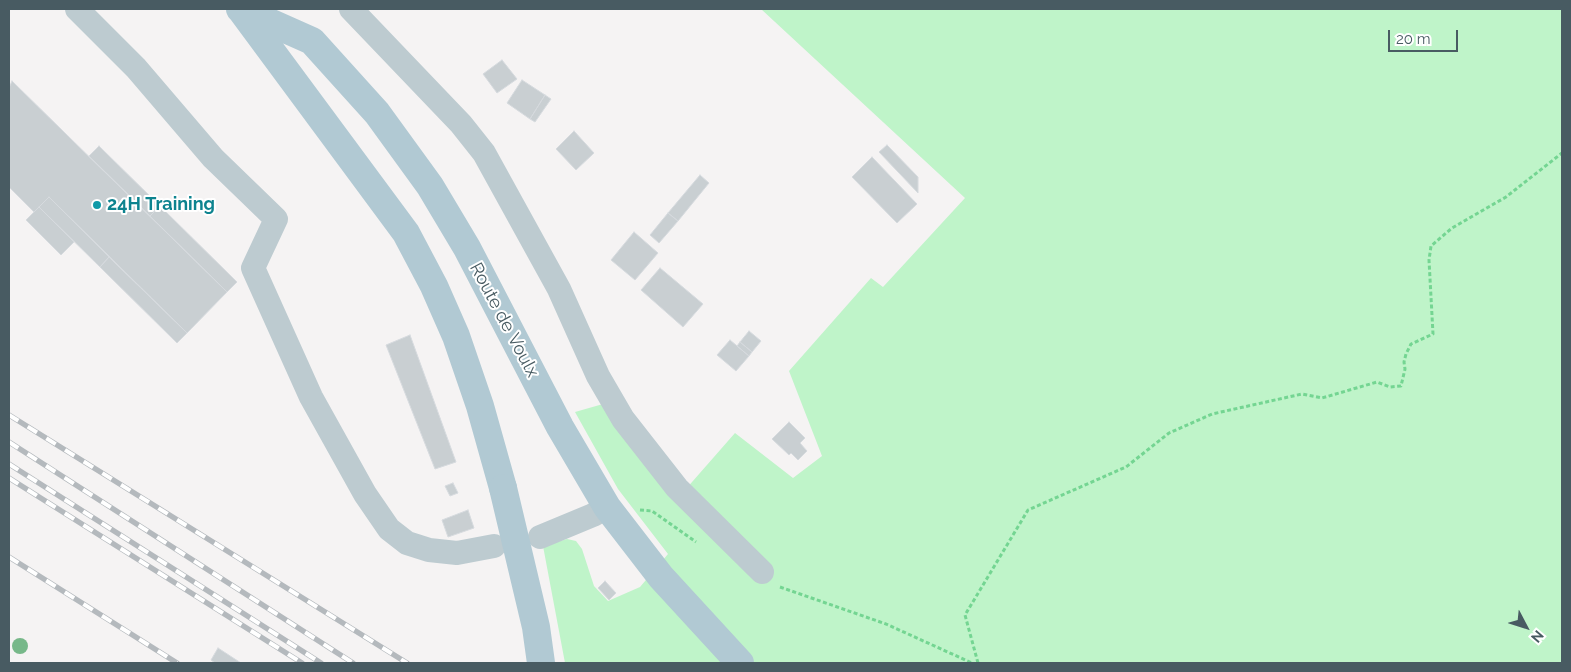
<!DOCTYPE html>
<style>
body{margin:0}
#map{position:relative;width:1571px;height:672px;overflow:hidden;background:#f5f3f3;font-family:Raleway,sans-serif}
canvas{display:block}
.frame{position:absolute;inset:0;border:10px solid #485b62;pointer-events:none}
.north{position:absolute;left:1501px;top:602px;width:50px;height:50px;-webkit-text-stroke:4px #fff;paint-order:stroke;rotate:130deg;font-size:14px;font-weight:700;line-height:20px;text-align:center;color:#485b62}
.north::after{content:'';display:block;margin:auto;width:18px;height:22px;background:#485b62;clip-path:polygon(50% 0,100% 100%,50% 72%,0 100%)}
.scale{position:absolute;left:1388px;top:30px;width:70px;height:22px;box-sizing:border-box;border:2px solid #485b62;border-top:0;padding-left:6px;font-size:15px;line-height:18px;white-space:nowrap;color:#485b62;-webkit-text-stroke:4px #fff;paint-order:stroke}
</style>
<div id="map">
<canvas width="1571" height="672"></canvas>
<div class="frame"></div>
<div class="north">N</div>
<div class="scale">20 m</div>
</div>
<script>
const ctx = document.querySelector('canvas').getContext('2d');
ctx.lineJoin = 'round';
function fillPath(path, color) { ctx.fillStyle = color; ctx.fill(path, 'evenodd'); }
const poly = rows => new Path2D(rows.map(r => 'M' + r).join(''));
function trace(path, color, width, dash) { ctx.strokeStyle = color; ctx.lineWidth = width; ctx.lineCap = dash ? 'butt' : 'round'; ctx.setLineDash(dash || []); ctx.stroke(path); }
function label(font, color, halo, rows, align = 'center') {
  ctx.font = font + ' Raleway,sans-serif'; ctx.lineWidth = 4; ctx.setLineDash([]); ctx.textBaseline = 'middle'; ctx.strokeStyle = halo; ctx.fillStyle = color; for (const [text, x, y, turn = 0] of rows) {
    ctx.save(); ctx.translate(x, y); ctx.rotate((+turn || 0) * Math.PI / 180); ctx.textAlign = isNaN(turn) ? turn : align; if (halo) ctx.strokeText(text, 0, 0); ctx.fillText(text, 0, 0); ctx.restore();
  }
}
fillPath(poly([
 [761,9,1562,9,1562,663,565,663,543,546,567,539,576,541,582,549,594,586,608,601,640,587,668,554,618,489,575,412,603,404,678,498,735,433,793,478,822,456,789,371,871,278,883,287,965,198]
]), '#bff4c9');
const building = poly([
 [502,60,517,79,497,93,483,74,502,60],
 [522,80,545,95,530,119,507,103,522,80],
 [12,81,227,292,187,333,49,197,34,212,9,187,9,88,12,81],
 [545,95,551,99,535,122,530,119,545,95],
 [574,131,594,153,576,170,556,149,574,131],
 [887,145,918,177,918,193,879,152,887,145],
 [99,146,160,206,150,216,89,156,99,146],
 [872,157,917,204,897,223,852,177,872,157],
 [700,175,709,183,678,221,668,213,700,175],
 [49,197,109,257,100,267,39,207,49,197],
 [160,206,237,282,227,292,150,216,160,206],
 [39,207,74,242,61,255,26,220,39,207],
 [668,213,678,221,659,243,650,235,668,213],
 [634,232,658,253,635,280,611,260,634,232],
 [109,257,187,333,177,343,100,267,109,257],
 [660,268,703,304,683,327,641,290,660,268],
 [749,331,761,341,752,352,740,342,749,331],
 [410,335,456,462,435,469,386,345,410,335],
 [730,340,749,356,736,371,717,355,730,340],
 [740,342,752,352,749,356,737,346,740,342],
 [789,422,805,438,800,443,807,451,798,460,791,453,789,455,772,439,789,422],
 [453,483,458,493,450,496,445,486,453,483],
 [468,510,474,528,448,537,442,520,468,510],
 [605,581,616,593,609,600,598,588,605,581],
 [218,648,241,663,215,663,211,660,218,648]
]);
fillPath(building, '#c9cfd2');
trace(building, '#d6dade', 1);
trace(poly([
 [640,510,652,511,696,542],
 [780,587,886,624,972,663],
 [978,663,965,615,1028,510,1126,467,1169,433,1212,414,1302,394,1322,398,1377,382,1390,387,1401,386,1405,369,1404,362,1406,354,1411,344,1433,334,1429,260,1431,246,1452,228,1506,197,1562,153]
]), '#74d592', 3, [4, 2.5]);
trace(poly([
 [77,9,136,68,213,158,276,219,253,268,311,397,365,494,389,529,407,543,429,550,457,553,494,546],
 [351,9,461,124,484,153,559,289,598,376,623,419,677,488,762,572],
 [540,537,593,515,607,507]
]), '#bdcbd0', 24);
trace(poly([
 [240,9,312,41,377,113,430,186,467,248,560,427,607,507,661,577,740,663],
 [241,10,406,233,434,286,456,336,480,406,503,488]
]), '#b1c9d3', 28);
const rail = poly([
 [9,415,407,663],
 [9,442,353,663],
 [9,464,321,663],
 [9,478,302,663],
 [9,557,177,663]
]);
trace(rail, '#b4b9bd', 5.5);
trace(rail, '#fff', 4, [11]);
trace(poly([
 [503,488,536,627,541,663]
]), '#b1c9d3', 28);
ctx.fillStyle = '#77b889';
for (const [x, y] of [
 [20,646]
]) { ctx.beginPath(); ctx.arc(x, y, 8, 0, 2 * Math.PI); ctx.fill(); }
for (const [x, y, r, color] of [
 [97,205,5,"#0f9aa8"]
]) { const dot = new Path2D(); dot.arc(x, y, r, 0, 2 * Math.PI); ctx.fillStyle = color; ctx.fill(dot); trace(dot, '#fff', 2); }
label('bold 18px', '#0d838f', '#fff', [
 ["24H Training",107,205]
], 'left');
label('18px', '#485b62', '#fff', [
 ["Route de Voulx",504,320,62]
]);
</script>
